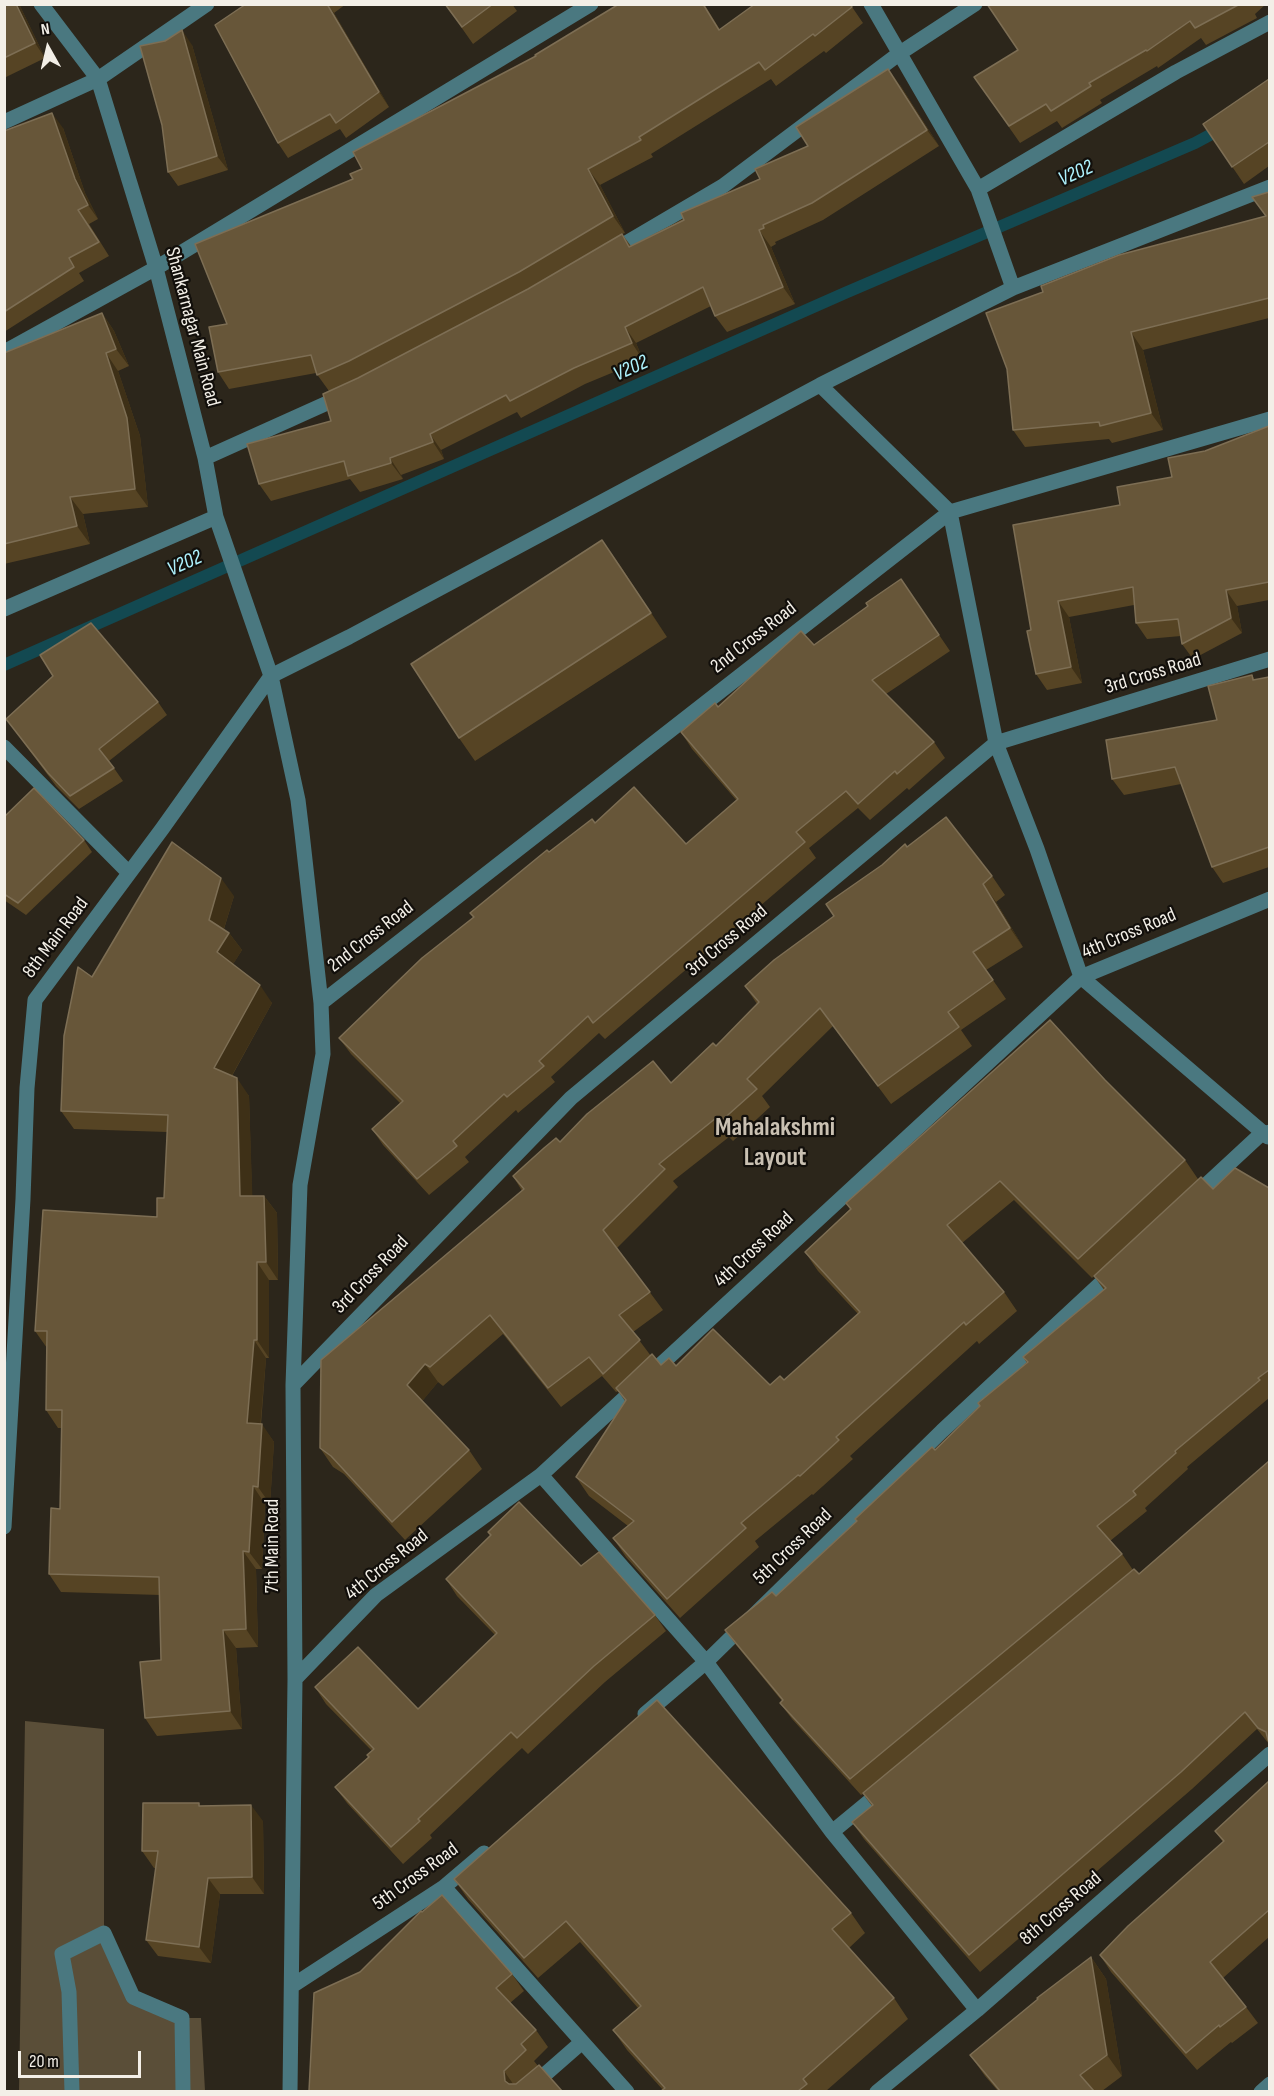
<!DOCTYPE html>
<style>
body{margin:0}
#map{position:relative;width:1274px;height:2096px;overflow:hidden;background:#2c261b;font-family:"Sofia Sans Condensed",sans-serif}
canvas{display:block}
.frame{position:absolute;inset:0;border:6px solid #f3efe7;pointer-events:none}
.north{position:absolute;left:18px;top:18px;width:60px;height:60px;-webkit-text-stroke:4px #120f0b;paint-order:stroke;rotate:352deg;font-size:16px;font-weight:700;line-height:24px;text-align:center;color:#f3efe7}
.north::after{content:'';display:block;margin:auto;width:21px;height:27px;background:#f3efe7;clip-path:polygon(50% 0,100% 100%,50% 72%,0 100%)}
.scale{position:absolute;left:18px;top:2051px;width:123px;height:27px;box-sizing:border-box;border:3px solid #f3efe7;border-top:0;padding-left:8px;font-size:18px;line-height:21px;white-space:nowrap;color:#f3efe7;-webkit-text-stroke:4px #120f0b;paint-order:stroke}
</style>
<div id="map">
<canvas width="1274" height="2096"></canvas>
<div class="frame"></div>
<div class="north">N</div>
<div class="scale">20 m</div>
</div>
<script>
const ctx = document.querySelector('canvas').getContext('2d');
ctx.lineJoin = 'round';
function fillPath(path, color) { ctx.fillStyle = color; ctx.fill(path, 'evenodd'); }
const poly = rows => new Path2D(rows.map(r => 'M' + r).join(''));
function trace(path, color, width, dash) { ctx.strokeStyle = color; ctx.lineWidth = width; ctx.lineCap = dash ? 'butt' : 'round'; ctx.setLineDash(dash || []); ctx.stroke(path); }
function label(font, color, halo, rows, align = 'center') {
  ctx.font = font + ' "Sofia Sans Condensed",sans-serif'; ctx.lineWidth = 4.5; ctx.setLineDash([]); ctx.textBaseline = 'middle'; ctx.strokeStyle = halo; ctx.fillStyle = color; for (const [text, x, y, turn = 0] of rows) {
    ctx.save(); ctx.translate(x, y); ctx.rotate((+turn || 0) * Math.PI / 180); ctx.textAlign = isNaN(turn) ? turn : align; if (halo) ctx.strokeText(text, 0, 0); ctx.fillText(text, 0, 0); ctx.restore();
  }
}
fillPath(poly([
 [25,1721,104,1729,104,1933,133,1997,182,2018,201,2018,205,2091,19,2092]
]), '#5a4e38');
trace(poly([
 [4,665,845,293,1195,143,1223,128]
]), '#134951', 12);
trace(poly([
 [41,4,98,79,156,268,205,458,216,517,271,676,298,800,302,833,321,1003,323,1054,300,1185,293,1385,295,1679,290,2092],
 [871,4,978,189,1013,288],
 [4,122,98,79,207,4],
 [978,189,1176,72,1270,22],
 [611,252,723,186,900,53,975,4],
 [4,352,156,268,591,4],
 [820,385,950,512,996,743,1037,849,1081,977,1268,1137],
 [205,458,345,395],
 [4,609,216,517],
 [4,747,129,873],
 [321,1003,950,512,1270,419],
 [1193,1197,1261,1134,1270,1132],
 [293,1385,571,1098,996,743,1270,659],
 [541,1475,706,1662,832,1832,977,2010],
 [4,1527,23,1199,27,1088,35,1000,162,829,271,676,349,637,820,385,1013,288,1270,187],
 [295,1679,376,1595,541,1475,1081,977,1270,899],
 [645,1714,706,1662,942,1431,1114,1271],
 [832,1832,883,1790],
 [444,1887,627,2092],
 [292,1986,444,1887,484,1853],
 [72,2092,69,1992,62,1954,104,1933,133,1997,182,2018,183,2092],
 [525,2092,582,2042],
 [877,2092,977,2010,1270,1754],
 [1261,2092,1270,2084]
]), '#4a7880', 15);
fillPath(poly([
 [4,4,19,4,45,58,4,78],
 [246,4,346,4,334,13,389,107,346,138,340,129,288,158,278,143],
 [445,4,512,4,517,11,473,44],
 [619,4,704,4,720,30,850,4,863,23,826,53,824,51,776,86,771,79,651,154,653,157,600,185,625,233,622,234,631,246,760,179,808,146,900,85,939,146,823,220,775,242,776,244,771,247,795,304,727,332,715,316,711,306,636,343,643,360,585,384,521,418,517,412,441,450,444,459,401,475,403,479,360,492,350,479,271,501,259,484,331,421,329,391,316,373,229,389,218,372,227,324,353,179,362,169,536,56],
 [987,4,1266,4,1255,14,1257,18,1206,45,1201,38,1158,68,1157,66,1100,100,1102,103,1062,128,1057,121,1020,143,974,77,1018,50],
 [165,41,192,45,228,170,178,186,168,172],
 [1269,79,1269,166,1244,184,1203,124],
 [63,128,85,193,98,219,89,224,109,256,79,273,84,281,4,332,4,131],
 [1269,192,1269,318,1143,350,1163,430,1112,443,1109,439,1025,447,1013,430,1266,216],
 [102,313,114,331,129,366,118,371,140,436,148,507,83,514,90,544,4,564,4,353],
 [1269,426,1269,600,1237,606,1242,633,1193,659,1182,644,1181,636,1147,639,1136,623,1134,605,1069,617,1082,683,1047,690,1036,674,1031,630,1120,505,1172,477,1205,451],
 [619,564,667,637,475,761,459,738],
 [901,579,950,651,886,694,934,742,945,758,909,790,907,788,870,820,858,808,809,848,816,858,605,1039,599,1033,551,1077,555,1082,518,1113,516,1110,465,1157,469,1162,429,1195,383,1145,372,1129,400,1103,351,1054,339,1038,473,918,470,913,549,852,595,823,686,844,737,801,692,749,681,732,814,645,868,606],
 [1252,675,1255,680,1269,677,1269,867,1223,883,1212,867,1181,784,1124,795,1112,779,1217,720],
 [158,702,167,715,109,761,123,781,79,809,56,786,6,719],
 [4,817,84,840,92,852,26,915,4,900],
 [907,847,992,876,1005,895,996,902,1023,947,986,970,1006,999,961,1030,972,1046,891,1104,833,1026,762,1096,770,1107,733,1141,729,1137,673,1181,678,1187,617,1248,663,1310,633,1332,651,1356,661,1365,676,1366,770,1385,784,1380,858,1314,818,1271,805,1252,850,1209,846,1203,1105,1080,1185,1160,1198,1179,1213,1189,1269,1188,1269,1398,1187,1467,1188,1469,1145,1508,1147,1511,1110,1541,1122,1554,1133,1570,1139,1574,1269,1461,1269,1744,1257,1729,1192,1789,980,1972,864,1839,852,1822,872,1806,863,1794,861,1795,792,1719,780,1703,782,1701,737,1646,725,1630,776,1596,935,1450,1027,1363,1023,1357,1104,1290,1094,1276,1092,1278,1014,1200,962,1243,1004,1292,1017,1311,979,1344,977,1341,850,1456,853,1459,813,1495,812,1494,755,1541,759,1547,680,1618,626,1557,613,1538,628,1526,589,1496,576,1477,625,1401,618,1391,616,1392,602,1376,561,1407,503,1334,443,1386,438,1382,422,1401,469,1450,482,1469,405,1540,344,1474,333,1467,320,1448,522,1191,513,1176,560,1142,671,1083,716,1046,757,1004,745,986,834,916],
 [234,896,224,929,229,933,242,950,233,964,272,1003,232,1076,249,1096,252,1196,264,1196,277,1213,278,1280,269,1280,269,1358,266,1358,261,1424,274,1442,270,1504,265,1504,262,1569,256,1569,258,1647,236,1648,242,1729,157,1736,145,1718,161,1660,160,1595,61,1592,49,1574,60,1509,62,1428,58,1428,46,1410,47,1348,35,1331,157,1217,164,1198,167,1132,74,1129,61,1111,92,977],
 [488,1532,581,1566,655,1615,666,1631,605,1682,528,1754,522,1748,430,1835,432,1838,403,1864,347,1803,335,1787,368,1757,372,1751,326,1704,315,1687,418,1709,495,1635,457,1596,446,1579,490,1536],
 [1269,1781,1269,1937,1223,1978,1246,2007,1258,2023,1232,2043,1231,2042,1197,2070,1111,1972,1100,1955,1223,1842,1215,1831],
 [200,1806,263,1821,264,1894,220,1894,211,1963,158,1956,146,1940,156,1868,154,1868,142,1851],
 [454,1879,851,1913,865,1933,849,1948,894,1998,908,2019,826,2091,661,2091,663,2090,627,2050,613,2030,638,2008,580,1942,538,1978,468,1899],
 [1091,1957,1106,1979,1122,2076,1102,2091,998,2091,985,2076,970,2055],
 [512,1974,524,1991,510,2003,536,2030,548,2047,534,2061,538,2066,562,2091,309,2091]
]), '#564424');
fillPath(poly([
 [16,4,19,4,45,58,35,43],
 [327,4,334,13,389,107,379,92],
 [703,4,704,4,731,47,719,30],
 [182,30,192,45,228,170,217,156],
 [888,69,900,85,939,146,927,130],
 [52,113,63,128,85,193,98,219,88,205,75,179],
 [588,169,600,185,625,233,613,216],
 [759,230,771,247,795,304,783,287],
 [102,313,114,331,129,366,116,349],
 [625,327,636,343,643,360,632,343],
 [1131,332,1143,350,1163,430,1151,413],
 [106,353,118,371,140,436,148,507,135,489],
 [430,434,441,450,444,459,433,442],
 [390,458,401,475,403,479,391,463],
 [70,497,83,514,90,544,77,526],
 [602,540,619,564,667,637,651,613],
 [1226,590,1237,606,1242,633,1231,618],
 [1058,601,1069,617,1082,683,1071,667],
 [221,878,234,896,221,938,209,920],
 [983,884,996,902,1023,947,1010,928],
 [229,933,242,950,230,969,217,952],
 [260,985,272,1003,226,1086,214,1068],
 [237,1078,249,1096,253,1214,240,1196],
 [264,1196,277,1213,278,1280,266,1262],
 [257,1262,269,1280,269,1358,257,1340],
 [254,1340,266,1358,259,1441,247,1423],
 [425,1364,438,1382,420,1404,407,1385],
 [262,1424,274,1442,270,1504,258,1487],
 [253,1486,265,1504,262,1569,249,1552],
 [243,1551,256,1569,258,1647,246,1629],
 [223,1630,236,1648,242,1729,230,1711],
 [251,1805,263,1821,264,1894,252,1877],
 [208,1878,220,1894,211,1963,199,1947],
 [1091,1957,1106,1979,1122,2076,1107,2055],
 [504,2071,516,2088,505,2081]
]), '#3e3017');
const building = poly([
 [4,4,16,4,35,43,4,58,4,4],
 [246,4,327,4,379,92,336,123,330,114,278,143,215,25,246,4],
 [445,4,493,4,462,27,445,4],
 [619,4,703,4,719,30,755,4,850,4,852,7,815,36,813,34,765,70,759,62,639,137,641,140,588,169,613,216,519,272,349,361,317,375,311,355,218,372,209,327,227,324,195,244,353,179,350,174,362,169,353,152,536,56,535,55,619,4],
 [987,4,1240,4,1195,28,1190,21,1147,51,1146,50,1089,83,1091,86,1051,111,1046,104,1009,126,974,77,1018,50,987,4],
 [182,30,217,156,168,172,162,125,140,46,165,41,182,30],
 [888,69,927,130,812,203,763,225,764,228,759,230,783,287,715,316,703,287,625,327,632,343,574,368,510,401,506,395,430,434,433,442,390,458,391,463,348,476,344,461,259,484,247,444,331,421,323,394,358,378,528,289,622,234,629,247,684,220,681,213,760,179,755,169,808,146,796,127,888,69],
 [1269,79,1269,142,1232,167,1203,124,1269,79],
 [52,113,75,179,88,205,78,210,99,242,69,258,74,267,4,312,4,131,52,113],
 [1269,192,1269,298,1131,332,1151,413,1100,426,1099,422,1013,430,1007,369,986,313,1043,292,1041,286,1119,255,1266,216,1252,197,1269,192],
 [102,313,116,349,106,353,127,418,135,489,70,497,77,526,4,544,4,353,102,313],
 [1269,426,1269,582,1226,590,1231,618,1182,644,1178,619,1136,623,1133,587,1058,601,1071,667,1036,674,1027,631,1031,630,1013,525,1120,505,1117,487,1172,477,1168,458,1205,451,1269,426],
 [602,540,651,613,459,738,411,664,602,540],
 [901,579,939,635,872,680,934,742,897,774,895,771,858,804,846,791,796,832,805,842,593,1023,588,1016,539,1061,544,1066,507,1097,504,1094,453,1141,457,1146,417,1179,372,1129,403,1101,339,1038,422,958,474,917,470,913,547,850,549,852,592,819,595,823,634,787,686,844,738,799,681,732,715,703,718,707,801,631,814,645,868,606,866,603,901,579],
 [91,623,158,702,99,749,114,768,70,796,48,773,6,719,53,676,40,655,91,623],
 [1252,675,1253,680,1269,677,1269,847,1212,867,1175,767,1112,779,1106,740,1217,720,1208,686,1252,675],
 [34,788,84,840,18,903,4,894,4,817,34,788],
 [946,817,992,876,983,884,1010,928,973,952,993,980,948,1012,959,1027,878,1086,820,1008,747,1079,757,1089,720,1122,716,1118,659,1164,665,1169,603,1230,650,1292,619,1315,640,1340,603,1374,589,1357,548,1388,490,1315,430,1367,425,1364,407,1385,469,1450,392,1522,331,1456,320,1448,321,1360,524,1189,513,1176,544,1148,556,1138,560,1142,587,1114,653,1061,671,1083,713,1043,716,1046,759,1002,745,986,774,960,834,916,826,904,882,865,905,844,907,847,946,817],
 [172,842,221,878,209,920,229,933,217,952,260,985,214,1068,237,1078,240,1196,264,1196,266,1262,257,1262,257,1340,254,1340,247,1423,262,1424,258,1487,253,1486,249,1552,243,1551,246,1629,223,1630,230,1711,145,1718,140,1662,161,1660,159,1577,49,1574,51,1508,60,1509,62,1410,46,1410,47,1331,35,1331,43,1210,157,1217,157,1198,164,1198,168,1115,61,1111,64,1036,78,967,92,977,172,842],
 [1050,1020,1105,1080,1185,1160,1078,1259,1000,1181,947,1225,1004,1292,966,1325,964,1322,836,1437,839,1440,800,1476,798,1475,741,1523,746,1528,667,1599,613,1538,634,1521,576,1477,626,1400,616,1388,652,1354,661,1365,669,1358,676,1366,713,1329,770,1385,780,1376,784,1380,860,1312,805,1252,851,1209,846,1203,1050,1020],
 [1235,1168,1269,1188,1269,1370,1258,1378,1260,1380,1175,1451,1176,1453,1133,1491,1136,1495,1097,1526,1122,1554,850,1779,780,1703,783,1700,725,1630,772,1592,776,1596,857,1521,855,1519,932,1447,935,1450,980,1406,978,1403,1028,1362,1023,1357,1106,1288,1094,1276,1201,1177,1213,1189,1235,1168],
 [1269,1461,1269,1742,1268,1740,1266,1732,1258,1728,1245,1712,1181,1772,969,1955,852,1822,873,1805,863,1793,1134,1569,1139,1574,1269,1461],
 [519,1502,581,1566,599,1552,655,1615,594,1666,517,1738,511,1732,418,1819,420,1821,391,1847,335,1787,369,1757,367,1755,374,1749,315,1687,358,1647,418,1709,497,1633,446,1579,491,1535,488,1532,519,1502],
 [657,1700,851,1913,832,1929,894,1998,803,2079,807,2084,798,2091,661,2091,665,2088,613,2030,641,2006,566,1921,524,1958,454,1879,657,1700],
 [1269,1781,1269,1910,1210,1962,1246,2007,1220,2027,1219,2025,1186,2053,1100,1955,1128,1926,1224,1841,1215,1831,1269,1781],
 [143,1803,199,1803,199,1806,251,1805,252,1877,208,1878,199,1947,146,1940,158,1851,142,1851,143,1803],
 [442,1895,512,1974,496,1988,536,2030,521,2044,526,2050,504,2071,505,2081,509,2084,516,2084,539,2065,562,2091,309,2091,314,1993,360,1972,421,1911,422,1912,442,1895],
 [1091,1957,1107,2055,1080,2075,1094,2091,1000,2091,970,2055,1038,1999,1037,1998,1091,1957]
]);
fillPath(building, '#675639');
trace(building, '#7d6e54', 1.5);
label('20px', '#f3efe7', '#120f0b', [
 ["Shankarnagar Main Road",192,327,75],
 ["2nd Cross Road",754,638,-38],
 ["3rd Cross Road",1153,674,-17],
 ["4th Cross Road",1129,934,-23],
 ["2nd Cross Road",371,937,-38],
 ["8th Main Road",56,938,-53],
 ["3rd Cross Road",727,941,-40],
 ["4th Cross Road",754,1250,-43],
 ["3rd Cross Road",371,1275,-46],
 ["7th Main Road",273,1546,-90],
 ["5th Cross Road",793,1547,-44],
 ["4th Cross Road",387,1565,-39],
 ["5th Cross Road",416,1877,-36],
 ["8th Cross Road",1061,1909,-41]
]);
label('italic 21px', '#aef2fd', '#120f0b', [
 ["V202",1076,174,-24],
 ["V202",631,369,-24],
 ["V202",185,564,-24]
]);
label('bold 26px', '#c9c0b2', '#120f0b', [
 ["Mahalakshmi",775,1128],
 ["Layout",775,1158]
]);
</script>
